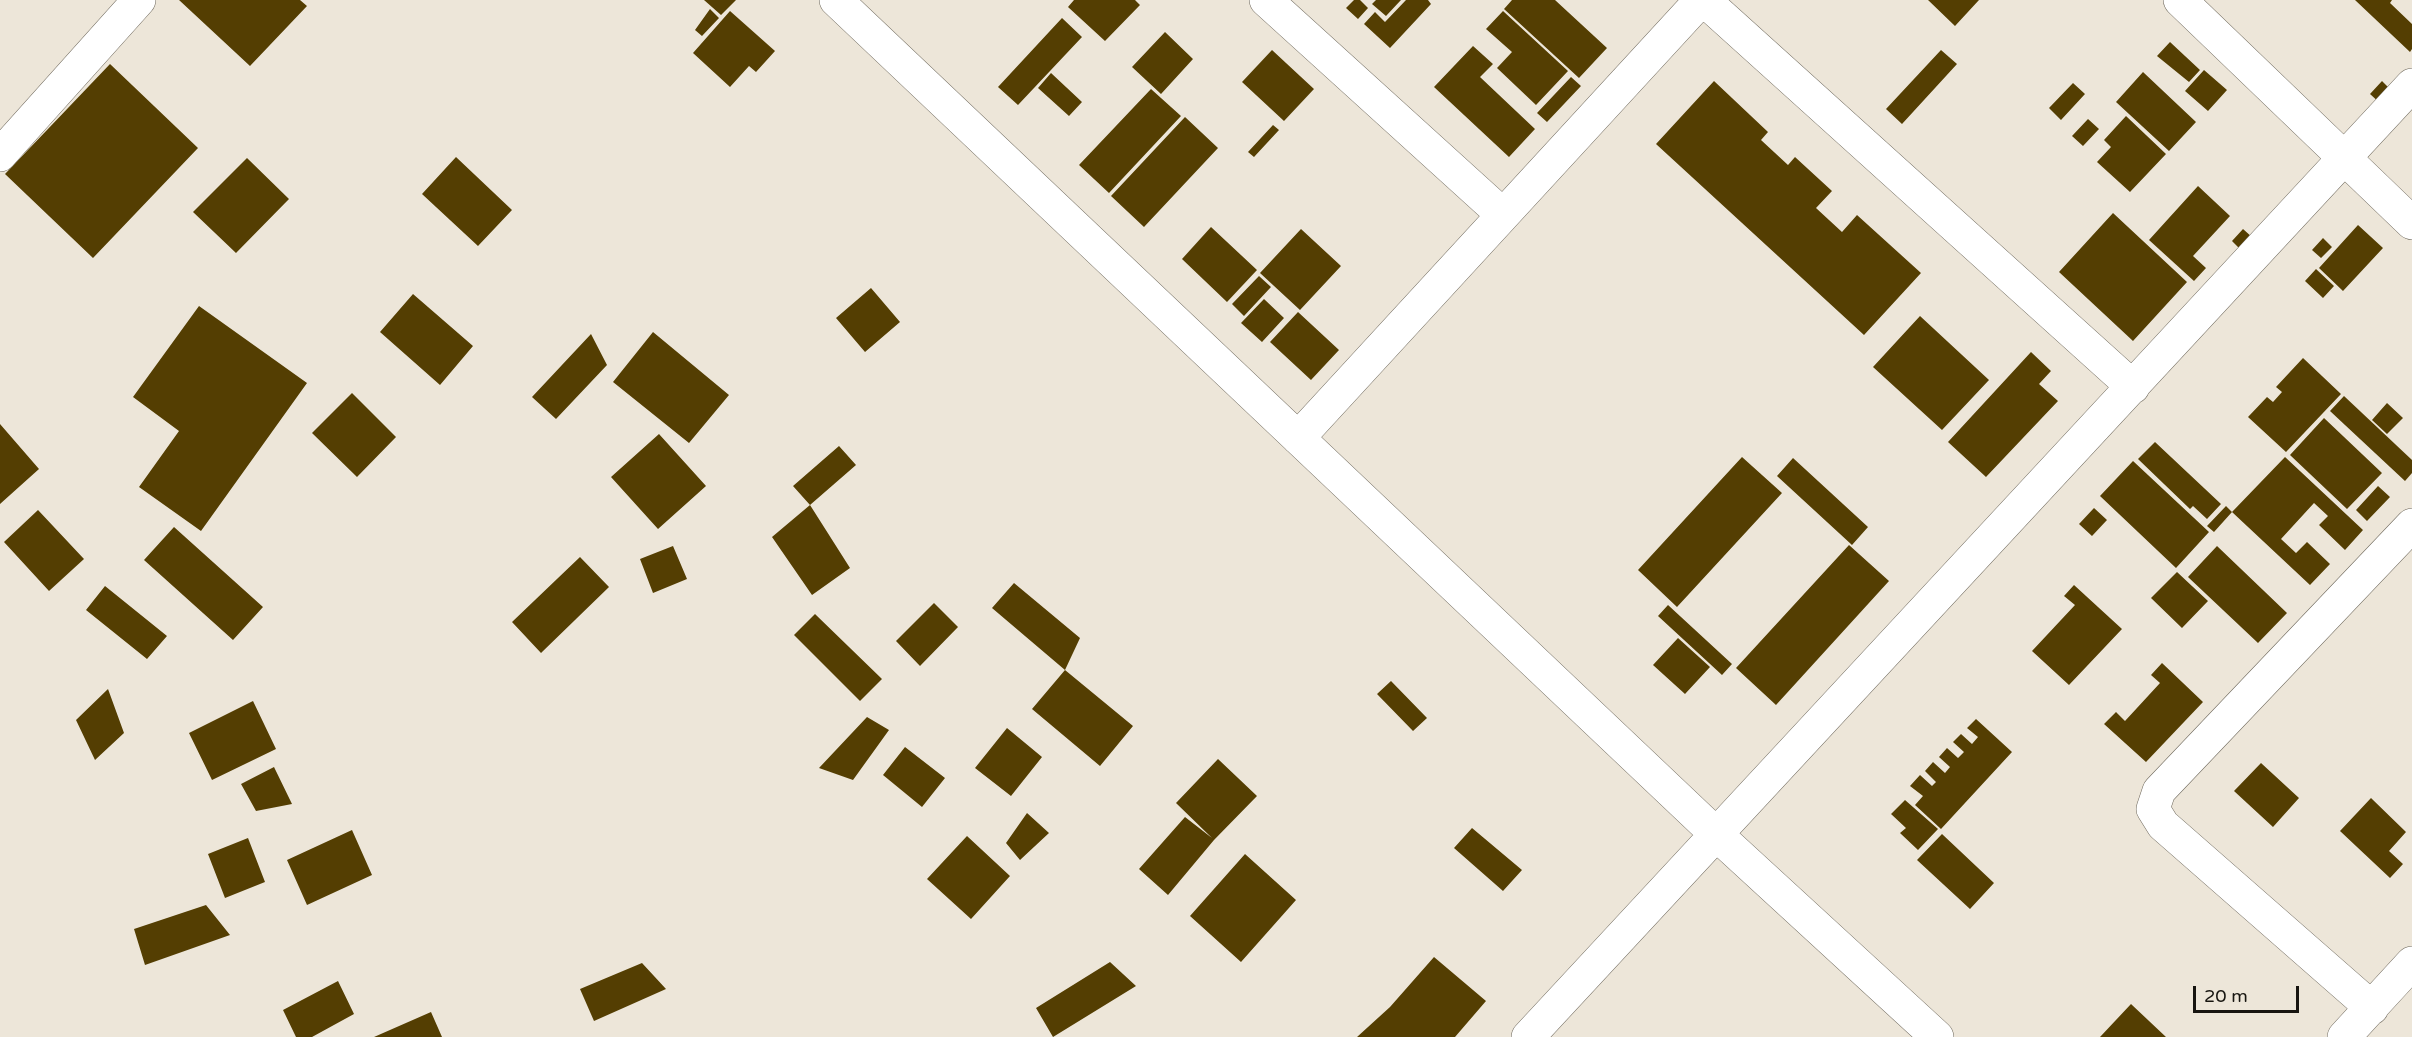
<!DOCTYPE html>
<style>
body{margin:0}
#map{position:relative;width:2412px;height:1037px;overflow:hidden;background:#ede6d9;font-family:"Varela Round",sans-serif}
canvas{display:block}
.scale{position:absolute;left:2193px;top:986px;width:106px;height:27px;box-sizing:border-box;border:3px solid #171510;border-top:0;padding-left:8px;font-size:18px;line-height:21px;white-space:nowrap;color:#171510;-webkit-text-stroke:4px #ede6d9;paint-order:stroke}
</style>
<div id="map">
<canvas width="2412" height="1037"></canvas>
<div class="scale">20 m</div>
</div>
<script>
const ctx = document.querySelector('canvas').getContext('2d');
ctx.lineJoin = 'round';
function fillPath(path, color) { ctx.fillStyle = color; ctx.fill(path, 'evenodd'); }
const poly = rows => new Path2D(rows.map(r => 'M' + r).join(''));
function trace(path, color, width, dash) { ctx.strokeStyle = color; ctx.lineWidth = width; ctx.lineCap = dash ? 'butt' : 'round'; ctx.setLineDash(dash || []); ctx.stroke(path); }
fillPath(poly([
 [179,0,300,0,307,6,250,66],
 [704,0,736,0,721,15],
 [1074,0,1135,0,1140,5,1105,41,1068,7],
 [1354,0,1360,0,1368,8,1358,19,1346,8],
 [1376,0,1401,0,1386,16,1372,4],
 [1406,0,1428,0,1431,4,1390,48,1364,24,1375,12,1385,22],
 [1512,0,1555,0,1607,48,1579,78,1504,9],
 [1928,0,1979,0,1955,26],
 [2355,0,2392,0,2390,3,2412,24,2412,49,2410,52],
 [710,9,719,18,702,36,695,30],
 [730,11,775,51,756,72,749,66,730,87,693,53],
 [1503,11,1568,71,1536,105,1497,68,1512,52,1486,29],
 [1062,18,1082,37,1018,105,998,87],
 [1165,32,1193,59,1161,94,1132,67],
 [2170,42,2200,70,2189,82,2157,56],
 [1473,46,1493,64,1480,77,1535,129,1509,157,1434,87],
 [1272,50,1314,89,1284,121,1242,82],
 [1941,50,1957,64,1902,124,1886,109],
 [110,64,198,148,93,258,5,174],
 [2204,70,2227,90,2208,111,2185,91],
 [2143,72,2196,122,2169,151,2116,102],
 [1051,73,1082,102,1069,116,1038,88],
 [1571,77,1581,86,1547,122,1537,113],
 [1714,81,1768,132,1761,140,1788,165,1795,157,1832,191,1816,208,1842,232,1857,215,1921,273,1864,335,1656,144],
 [2382,81,2392,91,2381,104,2370,94],
 [2073,83,2085,94,2061,120,2049,108],
 [1151,89,1181,116,1109,193,1079,165],
 [2126,116,2166,154,2130,192,2097,162,2111,147,2104,140],
 [1185,117,1218,148,1144,227,1111,196],
 [2088,119,2099,129,2083,146,2072,136],
 [1273,125,1279,130,1254,157,1248,152],
 [456,157,512,210,478,246,422,194],
 [247,158,289,199,236,253,193,212],
 [2198,186,2230,216,2193,256,2206,268,2194,281,2149,240],
 [2113,213,2187,282,2133,341,2059,272],
 [2358,225,2383,248,2343,291,2319,268],
 [1211,227,1257,270,1227,302,1182,259],
 [1301,229,1341,266,1300,310,1260,273],
 [2243,229,2253,238,2242,251,2232,241],
 [2323,238,2332,247,2321,258,2312,250],
 [2316,269,2334,286,2323,298,2305,281],
 [1259,276,1271,287,1244,316,1232,304],
 [871,288,900,322,865,352,836,318],
 [413,294,473,346,440,385,380,332],
 [1264,299,1284,318,1262,342,1241,323],
 [199,306,307,383,201,531,139,487,179,431,133,397],
 [1298,312,1339,350,1311,380,1270,342],
 [1920,316,1989,380,1942,430,1873,367],
 [653,332,729,395,689,443,613,382],
 [591,334,607,365,556,419,532,397],
 [2031,352,2051,371,2039,384,2058,401,1986,477,1948,442],
 [2303,358,2341,394,2286,452,2248,417,2267,397,2273,402,2282,392,2276,387],
 [352,393,396,437,357,477,312,433],
 [2344,396,2412,460,2412,473,2405,481,2330,411],
 [2387,403,2403,418,2387,434,2372,420],
 [2324,418,2382,473,2347,509,2290,455],
 [0,424,39,469,0,504],
 [659,434,706,486,658,529,611,477],
 [2155,442,2221,504,2207,519,2193,506,2190,509,2138,459],
 [839,446,856,465,810,505,793,486],
 [1742,457,1782,493,1677,607,1638,570],
 [2285,457,2363,530,2345,550,2319,525,2328,516,2314,503,2281,539,2296,553,2307,542,2330,564,2310,585,2232,512],
 [1793,458,1868,527,1852,545,1777,476],
 [2133,461,2209,532,2176,568,2100,496],
 [2378,486,2390,497,2367,521,2356,510],
 [810,505,850,568,812,595,772,537],
 [2226,506,2232,512,2214,532,2207,526],
 [2094,508,2107,520,2092,536,2079,524],
 [38,510,84,559,49,591,4,542],
 [174,527,263,607,233,640,144,560],
 [1849,545,1889,581,1776,705,1736,668],
 [673,546,687,579,653,593,640,559],
 [2217,546,2287,613,2258,643,2188,577],
 [580,557,609,587,541,653,512,622],
 [2177,572,2208,601,2182,628,2151,598],
 [1014,583,1080,638,1065,670,992,608],
 [2074,585,2122,629,2069,685,2032,651,2075,605,2064,596],
 [105,586,167,636,147,659,86,610],
 [934,603,958,627,920,666,896,641],
 [1668,605,1732,664,1722,675,1658,616],
 [815,614,882,679,860,701,794,635],
 [1678,638,1710,667,1685,694,1653,665],
 [2162,663,2203,702,2146,762,2104,724,2116,712,2125,721,2160,683,2151,675],
 [1065,670,1133,726,1100,766,1032,709],
 [1391,681,1427,718,1413,731,1377,694],
 [108,689,124,733,95,760,76,720],
 [253,701,276,749,212,780,189,733],
 [867,717,889,730,853,780,819,768],
 [1976,719,2012,752,1941,829,1915,805,1923,796,1910,786,1920,775,1932,786,1936,782,1925,771,1933,762,1945,773,1950,767,1939,757,1947,748,1958,758,1964,752,1953,742,1961,734,1972,744,1978,737,1967,728],
 [1007,728,1042,757,1011,796,975,768],
 [905,747,945,778,922,807,883,775],
 [1218,759,1257,796,1214,840,1168,895,1139,869,1185,817,1212,838,1176,803],
 [2261,763,2299,798,2273,827,2234,791],
 [274,767,292,804,256,811,241,784],
 [2371,798,2406,832,2389,851,2403,864,2390,878,2340,831],
 [1905,800,1938,829,1918,850,1900,833,1906,828,1891,814],
 [1027,813,1049,833,1020,860,1006,843],
 [1472,828,1522,870,1503,891,1454,848],
 [352,830,372,875,307,905,287,860],
 [1942,834,1994,883,1970,909,1917,860],
 [967,836,1010,876,971,919,927,879],
 [248,838,265,882,225,898,208,854],
 [1245,854,1296,900,1241,962,1190,916],
 [206,905,230,935,145,965,134,929],
 [1434,957,1486,1001,1455,1037,1357,1037,1390,1007],
 [1110,962,1136,986,1053,1037,1036,1008],
 [642,963,666,989,594,1021,580,989],
 [338,981,354,1014,312,1037,296,1037,283,1010],
 [2131,1004,2166,1037,2100,1037],
 [431,1012,442,1037,374,1037]
]), '#543e02');
const street = poly([
 [836,0,1716,834,1937,1037],
 [1266,0,1503,215],
 [1704,0,2133,387],
 [2180,0,2412,223],
 [0,155,139,0],
 [1298,438,1701,0],
 [2372,1008,2163,825,2153,809,2159,791,2412,525],
 [1528,1037,2412,85],
 [2344,1037,2412,963]
]);
trace(street, '#6e685c', 34);
trace(street, '#fff', 33);
</script>
